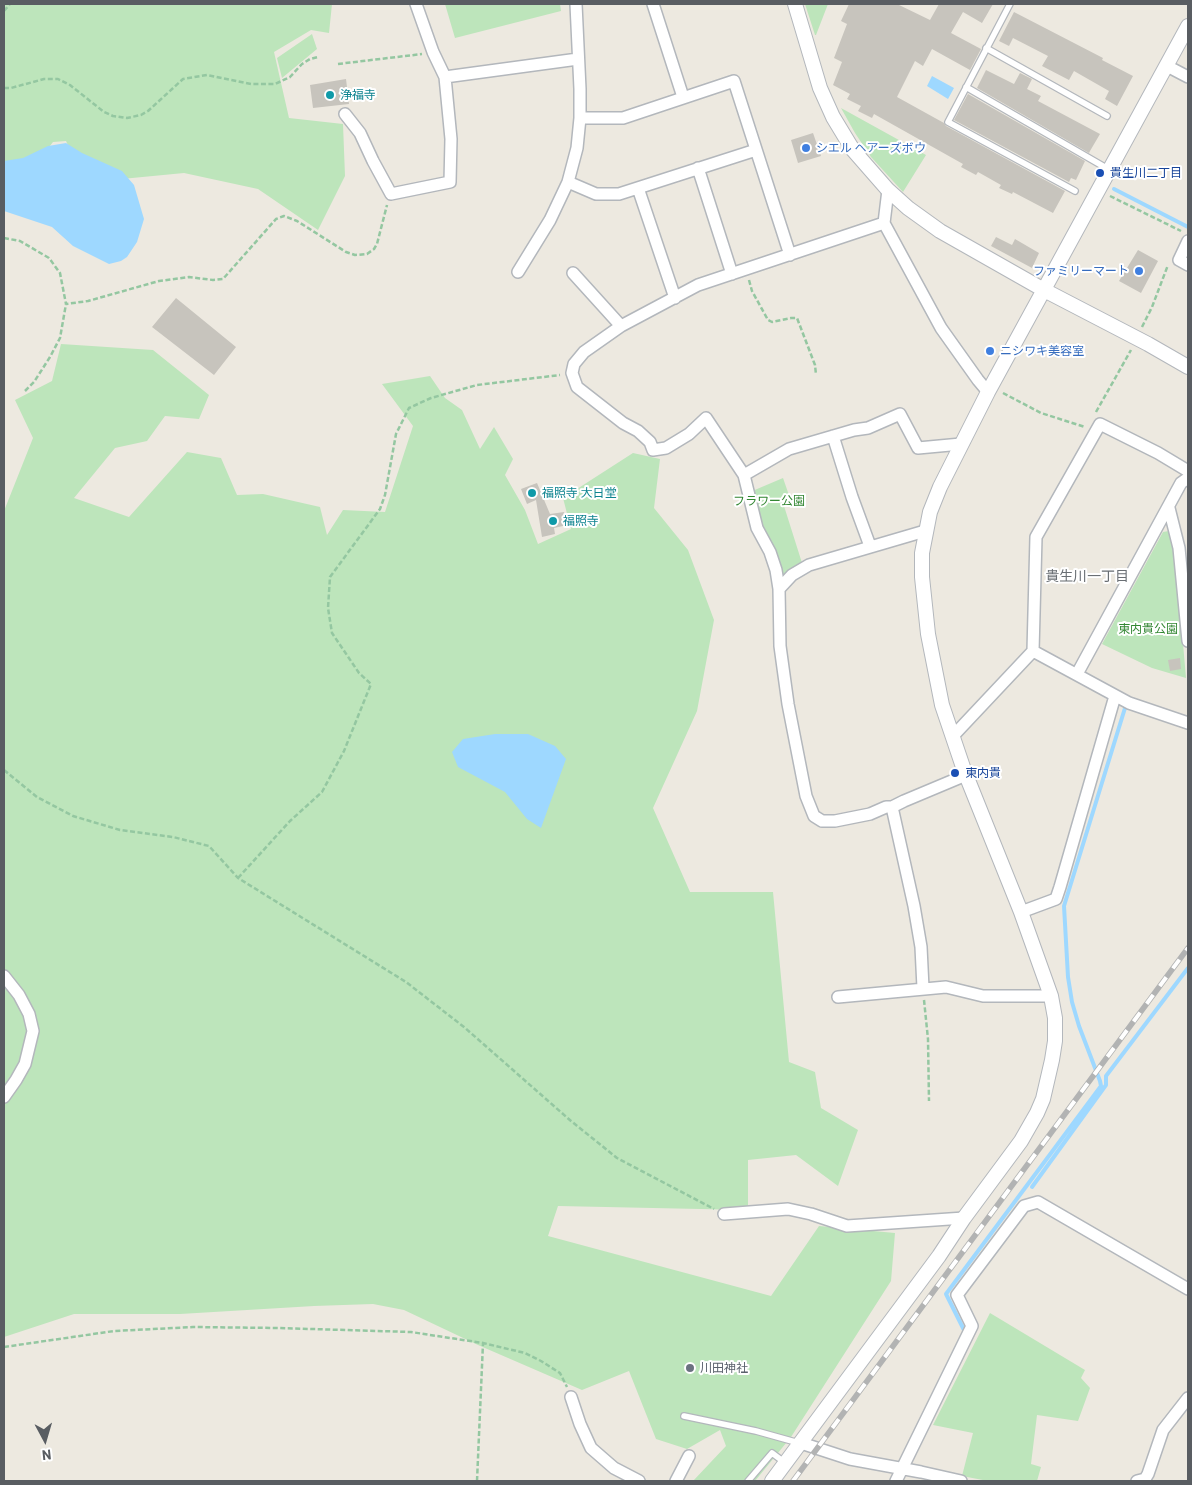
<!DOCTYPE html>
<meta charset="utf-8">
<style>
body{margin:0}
#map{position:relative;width:1192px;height:1485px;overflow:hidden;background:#ede9e0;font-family:Barlow,sans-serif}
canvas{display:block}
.frame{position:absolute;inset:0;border:5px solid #595d62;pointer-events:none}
.north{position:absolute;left:20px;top:1415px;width:50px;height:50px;-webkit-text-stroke:4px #fff;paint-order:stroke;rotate:174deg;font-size:14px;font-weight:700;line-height:20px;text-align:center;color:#595d62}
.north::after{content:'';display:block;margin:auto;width:18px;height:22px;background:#595d62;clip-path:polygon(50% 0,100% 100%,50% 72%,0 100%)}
</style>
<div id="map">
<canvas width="1192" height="1485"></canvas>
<div class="frame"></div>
<div class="north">N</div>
</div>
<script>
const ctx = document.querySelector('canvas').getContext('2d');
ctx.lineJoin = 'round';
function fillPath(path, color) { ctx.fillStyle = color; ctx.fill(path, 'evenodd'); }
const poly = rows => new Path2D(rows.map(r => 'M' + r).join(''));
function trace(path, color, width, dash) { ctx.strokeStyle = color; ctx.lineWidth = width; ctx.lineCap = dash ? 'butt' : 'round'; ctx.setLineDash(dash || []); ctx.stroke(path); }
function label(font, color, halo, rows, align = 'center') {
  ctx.font = font + ' Barlow,"Noto Sans JP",sans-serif'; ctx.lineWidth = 4; ctx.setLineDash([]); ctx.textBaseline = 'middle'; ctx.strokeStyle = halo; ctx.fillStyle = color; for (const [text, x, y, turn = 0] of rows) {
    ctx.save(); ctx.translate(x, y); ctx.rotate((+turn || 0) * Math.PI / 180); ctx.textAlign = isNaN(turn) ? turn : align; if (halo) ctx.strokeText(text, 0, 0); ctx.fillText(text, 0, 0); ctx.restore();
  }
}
fillPath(poly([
 [4,4,332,4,329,33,311,30,274,52,289,118,343,124,345,176,318,230,258,189,184,173,101,181,75,160,66,141,53,142,39,160,4,164],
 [445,4,560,4,561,11,455,38],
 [805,4,828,4,816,35,815,35],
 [312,34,317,49,282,78,277,58],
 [841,108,926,155,903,192,871,157,855,133],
 [61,344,153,350,209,395,199,419,165,416,147,441,115,448,74,498,129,517,187,452,221,458,237,495,263,494,320,507,327,535,343,510,385,512,413,426,382,384,430,376,445,398,462,410,480,449,494,427,513,459,505,475,525,510,538,544,571,529,563,498,633,453,660,459,654,508,688,550,714,620,697,711,653,808,690,892,773,892,789,1062,815,1072,821,1108,858,1130,838,1186,796,1155,748,1160,748,1210,558,1206,548,1236,771,1296,819,1226,895,1233,891,1281,791,1437,755,1481,693,1481,726,1446,720,1430,687,1449,656,1439,629,1371,582,1390,478,1345,404,1310,373,1304,314,1306,180,1314,74,1314,4,1337,4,511,33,438,15,400,52,381],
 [783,478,791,501,784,506,802,563,783,579,761,526,750,492],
 [1169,531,1175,551,1186,678,1152,668,1102,644,1163,532],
 [990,1313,1085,1370,1081,1378,1090,1388,1078,1421,1037,1415,1031,1464,1041,1467,1037,1481,988,1481,962,1476,973,1433,933,1425]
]), '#bde5bb');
fillPath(poly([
 [932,76,954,88,948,99,927,86],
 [66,143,82,153,122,171,134,185,144,219,137,242,127,257,121,261,109,264,73,246,52,227,4,211,4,161,23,158,48,146],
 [495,734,528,734,555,746,566,759,541,828,527,819,505,792,458,767,452,752,463,739]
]), '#9ed8ff');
trace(poly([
 [1114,189,1188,227],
 [1032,1187,1106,1085,1106,1076,1188,968],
 [964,1330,946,1294,1101,1086,1100,1081,1079,1026,1072,1002,1068,977,1064,906,1125,708]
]), '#9ed8ff', 4);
fillPath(poly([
 [849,4,897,4,930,20,939,4,993,4,982,23,963,12,951,33,981,49,970,70,932,49,923,66,915,61,897,97,944,123,946,126,1065,191,1053,213,1013,192,1012,194,999,188,1001,185,978,172,976,175,961,167,963,164,874,114,872,118,858,111,861,106,847,99,850,94,833,85,842,62,834,58,847,24,841,21],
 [1014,12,1103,58,1102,60,1133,76,1117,106,1105,99,1109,91,1074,71,1069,80,1042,66,1048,56,1013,38,1009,46,999,41],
 [986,70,1014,84,1020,73,1032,79,1027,89,1041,96,1038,101,1100,134,1090,151,1089,153,977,88],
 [346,79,349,104,313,108,310,85],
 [968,94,1085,161,1076,180,1071,178,1069,182,954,120],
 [813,133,821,156,798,163,791,140],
 [996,237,1012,245,1015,239,1039,253,1032,268,991,246],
 [1138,250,1158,261,1141,293,1119,281],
 [176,298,236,347,214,375,152,327],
 [537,483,550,514,564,512,567,525,554,528,555,534,542,537,536,500,527,504,521,489],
 [1180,658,1181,669,1170,671,1168,660]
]), '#c7c4bd');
const service = poly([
 [1010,4,948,122,1075,191],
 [986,48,1107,116],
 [966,87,1108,169],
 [684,1416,756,1431,799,1443],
 [748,1481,772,1453,780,1459]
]);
const minor = poly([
 [653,4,683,97],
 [1167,66,1188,77],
 [445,77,578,59],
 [345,114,360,133,373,161,391,194,450,182,451,139,445,77,433,52,416,4],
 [580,118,623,118,734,81,790,255],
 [698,168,732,274],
 [568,182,596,194,619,194,756,150],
 [638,188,675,298],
 [888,190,884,223,941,328,978,380,988,392],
 [884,223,698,285,621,326,584,352,574,364,572,373,577,387,623,423,638,431,650,442,653,450,666,448,689,434,706,418,744,475,757,528,770,552,776,570,779,589,780,646,788,704,806,796,814,816,822,821,835,821,870,814,886,807,892,807,904,801,966,775],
 [1188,241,1179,260,1188,265],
 [518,272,550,220,568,182,577,148,580,118,580,89,576,4],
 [573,273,621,326],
 [833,436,852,497,870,546],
 [744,475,789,449,854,430,868,428,900,414,918,448,961,444],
 [1169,508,1179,548,1188,641],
 [779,589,792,575,809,565,925,531],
 [1033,651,1129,703,1188,723],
 [1077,674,1181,483,1188,478],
 [953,736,1033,651,1036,537,1100,424,1158,453,1188,471],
 [892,807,914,906,921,947,923,988],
 [1021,912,1056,899,1060,887,1115,696],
 [4,976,19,995,29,1014,33,1031,25,1064,16,1080,4,1097],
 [838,997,946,987,983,996,1051,996],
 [724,1214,788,1209,811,1214,847,1226,964,1218],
 [571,1397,580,1424,591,1448,614,1468,639,1481],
 [801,1443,850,1459,921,1472,961,1481],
 [676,1481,689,1456],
 [896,1481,972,1326,957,1295,1024,1206,1038,1202,1188,1289],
 [1137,1481,1145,1479,1148,1474,1163,1430,1188,1398]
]);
const tertiary = poly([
 [795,4,820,88,833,117,853,150,888,190,908,208,940,231,1044,290,1148,344,1188,367],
 [772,1481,939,1256,964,1218,1021,1141,1037,1113,1043,1099,1052,1060,1055,1041,1055,1018,1051,996,1021,912,964,770,942,705,928,634,922,577,922,553,930,512,940,487,988,392,1188,26]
]);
trace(service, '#b3b7bc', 8);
trace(minor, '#b3b7bc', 14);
trace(tertiary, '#b3b7bc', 16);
trace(poly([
 [4,11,10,4],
 [338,64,422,54],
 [4,88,11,88,44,79,58,79,70,85,104,112,113,116,127,118,141,115,148,111,183,79,207,75,251,84,275,84,290,77,302,64,310,59,318,57],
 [1110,196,1181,231],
 [4,238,20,241,49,258,60,273,66,304,88,301,159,281,189,277,213,280,223,279,276,219,284,216,297,221,346,252,355,255,367,254,374,249,377,244,387,205],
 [749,280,752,291,768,320,772,322,791,318,797,318,815,365,816,375],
 [1142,327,1152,307,1168,265],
 [25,391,34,382,50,357,60,338,66,304],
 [1003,393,1041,413,1085,427],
 [1096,412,1131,350],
 [4,770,37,797,73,816,120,830,173,837,209,846,238,878,406,982,464,1027,571,1121,617,1158,714,1209],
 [238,878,290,821,322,792,344,751,371,684,359,673,332,633,328,608,330,577,380,509,385,495,396,434,409,408,431,398,477,385,560,375],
 [924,1000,928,1039,929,1101],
 [4,1347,114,1331,193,1327,278,1328,411,1332,483,1343,525,1353,541,1361,560,1373,567,1387],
 [477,1481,483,1343]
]), '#94c7a1', 2.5, [5, 2.5]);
trace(service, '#fff', 5.5);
trace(minor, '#fff', 11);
trace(tertiary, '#fff', 14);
const rail = poly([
 [793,1481,1188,948]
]);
trace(rail, '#b2b3b3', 5.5);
trace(rail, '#fff', 4, [11]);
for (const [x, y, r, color] of [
 [330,95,5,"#0f9aa8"],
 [806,148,5,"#3f7fe0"],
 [1100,173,5,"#1a4fb4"],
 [1139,271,5,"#3f7fe0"],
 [990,351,5,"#3f7fe0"],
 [532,493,5,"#0f9aa8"],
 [553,521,5,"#0f9aa8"],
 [955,773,5,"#1a4fb4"],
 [690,1368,5,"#6b7280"]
]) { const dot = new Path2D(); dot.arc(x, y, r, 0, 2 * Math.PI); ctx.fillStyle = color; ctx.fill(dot); trace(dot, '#fff', 2); }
label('12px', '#0d838f', '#fff', [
 ["浄福寺",340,95],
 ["福照寺 大日堂",542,493],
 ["福照寺",563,521]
], 'left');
label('12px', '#366cbe', '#fff', [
 ["シエル ヘアーズボウ",816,148],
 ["ファミリーマート",1129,271,"right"],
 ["ニシワキ美容室",1000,351]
], 'left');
label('12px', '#164399', '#fff', [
 ["貴生川二丁目",1110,173],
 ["東内貴",965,773]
], 'left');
label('12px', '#338733', '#fff', [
 ["フラワー公園",769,501],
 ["東内貴公園",1148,629]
]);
label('12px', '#5b616d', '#fff', [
 ["川田神社",700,1368]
], 'left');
label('14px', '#6a6f74', '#fff', [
 ["貴生川一丁目",1087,576]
]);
</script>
